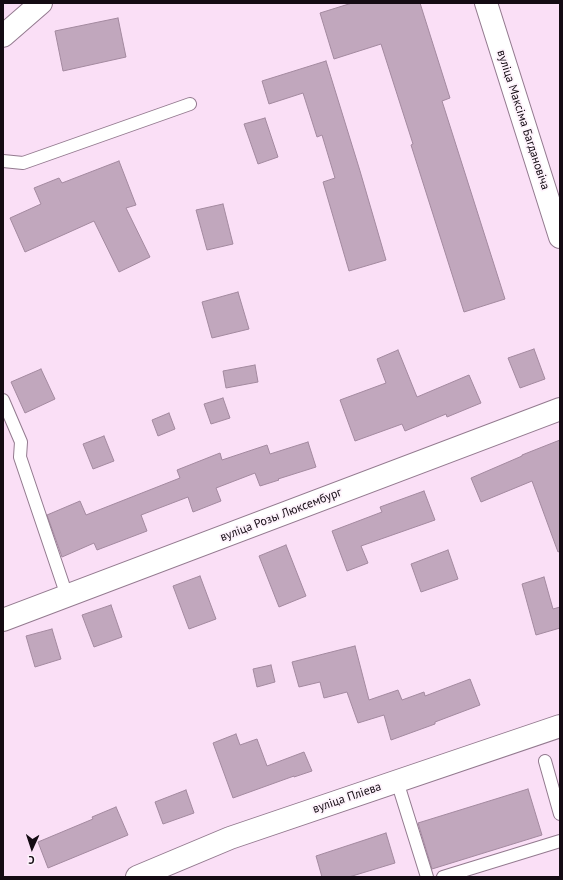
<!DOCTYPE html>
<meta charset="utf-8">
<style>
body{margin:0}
#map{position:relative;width:563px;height:880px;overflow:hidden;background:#fadff6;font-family:"PT Sans",sans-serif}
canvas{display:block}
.frame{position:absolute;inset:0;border:4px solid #140b13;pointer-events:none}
.north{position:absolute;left:12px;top:828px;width:40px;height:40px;-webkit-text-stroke:3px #fdf2fb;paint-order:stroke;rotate:183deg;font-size:11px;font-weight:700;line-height:16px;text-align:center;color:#140b13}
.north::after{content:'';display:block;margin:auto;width:14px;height:18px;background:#140b13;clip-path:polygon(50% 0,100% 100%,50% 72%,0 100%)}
</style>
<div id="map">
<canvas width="563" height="880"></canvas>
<div class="frame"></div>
<div class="north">С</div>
</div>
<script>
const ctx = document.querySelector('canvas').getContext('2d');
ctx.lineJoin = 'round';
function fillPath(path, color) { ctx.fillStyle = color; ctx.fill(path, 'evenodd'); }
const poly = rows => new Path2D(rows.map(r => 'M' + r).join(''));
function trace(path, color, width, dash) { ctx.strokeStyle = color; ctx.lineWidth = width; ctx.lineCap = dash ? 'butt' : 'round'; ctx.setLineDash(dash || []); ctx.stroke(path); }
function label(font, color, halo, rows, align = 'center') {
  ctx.font = font + ' "PT Sans",sans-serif'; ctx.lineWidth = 3.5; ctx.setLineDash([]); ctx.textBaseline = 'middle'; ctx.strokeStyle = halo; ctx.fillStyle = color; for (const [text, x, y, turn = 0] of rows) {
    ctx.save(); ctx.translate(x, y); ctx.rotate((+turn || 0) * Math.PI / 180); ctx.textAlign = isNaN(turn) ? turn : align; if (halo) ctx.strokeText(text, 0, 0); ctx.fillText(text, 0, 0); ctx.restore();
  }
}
const building = poly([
 [352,3,420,3,450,98,442,101,505,299,464,312,411,145,413,144,381,44,334,59,320,13,352,3],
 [118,18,126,57,63,71,55,31,118,18],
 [326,61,360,171,386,260,349,271,323,182,335,178,322,135,317,137,303,93,269,104,262,81,326,61],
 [265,118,278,157,258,164,244,124,265,118],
 [119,161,136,205,126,208,150,257,119,272,94,221,25,252,10,218,41,204,34,188,59,178,62,183,119,161],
 [223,204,233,244,207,250,196,210,223,204],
 [238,292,249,329,212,338,202,302,238,292],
 [534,349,545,379,520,388,508,358,534,349],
 [398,350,417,397,469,375,481,403,447,417,446,414,405,431,402,424,355,441,340,400,386,383,377,359,398,350],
 [255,365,258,382,226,388,223,371,255,365],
 [41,369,55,399,25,413,11,382,41,369],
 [223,398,230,418,211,424,204,404,223,398],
 [169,413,175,429,158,436,152,420,169,413],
 [104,436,114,461,93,469,83,444,104,436],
 [560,440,560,551,558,552,532,481,481,502,471,478,522,456,522,455,560,440],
 [308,442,316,467,278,479,279,480,260,486,255,473,216,488,221,501,193,512,188,497,141,515,147,531,97,550,94,543,62,557,47,515,80,501,86,515,180,478,177,470,220,453,222,460,267,445,270,454,308,442],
 [424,491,435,520,361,546,368,563,347,571,332,531,382,512,380,507,424,491],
 [286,545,306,596,279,607,259,556,286,545],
 [448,550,458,579,421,592,411,564,448,550],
 [200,576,216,619,189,629,173,586,200,576],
 [544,577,553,609,560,607,560,628,536,635,522,584,544,577],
 [111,605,122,637,94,647,82,615,111,605],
 [52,629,61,659,35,667,26,636,52,629],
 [355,646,369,700,398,690,402,700,424,692,425,696,470,679,480,705,435,722,435,724,391,740,384,715,358,723,347,692,324,698,320,682,299,687,292,662,355,646],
 [271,665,275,682,257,687,253,669,271,665],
 [236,734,240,745,257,739,267,766,304,752,312,771,294,777,294,776,233,798,213,743,236,734],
 [528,789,542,835,432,869,418,823,528,789],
 [186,790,194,813,163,824,155,802,186,790],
 [116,807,128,835,48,868,38,842,93,819,92,817,116,807],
 [386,833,395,863,349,877,322,877,316,856,386,833]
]);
fillPath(building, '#c1a7bd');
trace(building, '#a3899f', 1);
const lane = poly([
 [3,161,23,163,190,104],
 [3,400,21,442,20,457,67,596],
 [545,761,560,814],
 [397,781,427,877],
 [443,877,560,841]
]);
const street = poly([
 [3,36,41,3],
 [3,620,560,409],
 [137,877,230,838,560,726]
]);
const secondary = poly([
 [486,3,560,237]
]);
trace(lane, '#937a8f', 14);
trace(street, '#937a8f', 24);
trace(secondary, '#937a8f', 24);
trace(lane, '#fff', 12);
trace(street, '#fff', 22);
trace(secondary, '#fff', 22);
label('12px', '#140b13', '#fdf2fb', [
 ["вуліца Максіма Багдановіча",523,120,72],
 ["вуліца Розы Люксембург",281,515,-21],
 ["вуліца Пліева",347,798,-19]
]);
</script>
